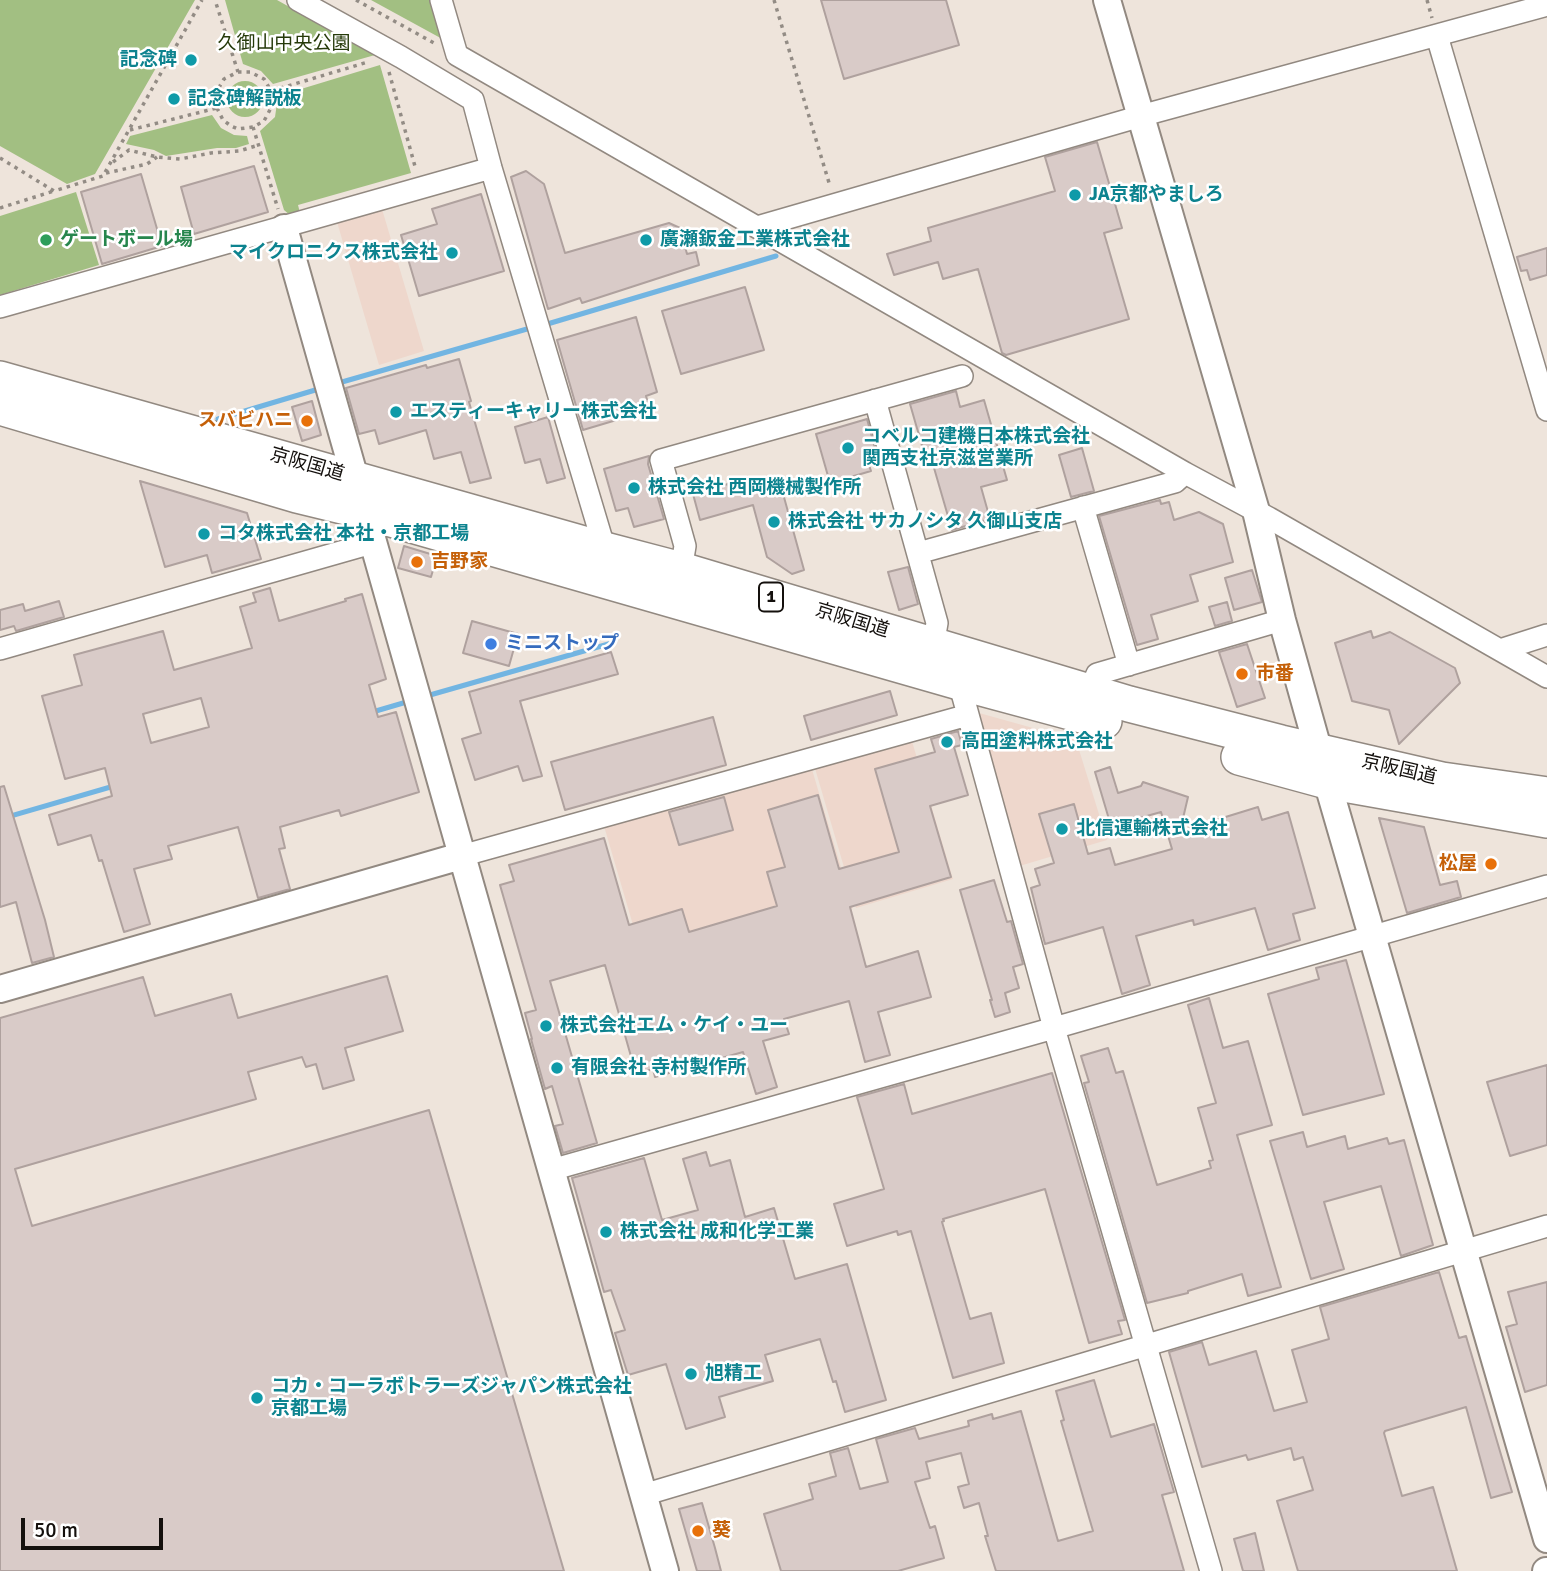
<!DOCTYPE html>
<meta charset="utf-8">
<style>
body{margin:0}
#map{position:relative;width:1547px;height:1571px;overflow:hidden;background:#eee4db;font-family:Signika,sans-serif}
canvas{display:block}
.scale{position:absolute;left:21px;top:1518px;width:142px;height:32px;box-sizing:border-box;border:4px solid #14100d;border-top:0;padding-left:9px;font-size:21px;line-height:24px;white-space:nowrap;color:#14100d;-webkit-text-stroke:5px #fff;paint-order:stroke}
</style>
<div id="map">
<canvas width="1547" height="1571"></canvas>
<div class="scale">50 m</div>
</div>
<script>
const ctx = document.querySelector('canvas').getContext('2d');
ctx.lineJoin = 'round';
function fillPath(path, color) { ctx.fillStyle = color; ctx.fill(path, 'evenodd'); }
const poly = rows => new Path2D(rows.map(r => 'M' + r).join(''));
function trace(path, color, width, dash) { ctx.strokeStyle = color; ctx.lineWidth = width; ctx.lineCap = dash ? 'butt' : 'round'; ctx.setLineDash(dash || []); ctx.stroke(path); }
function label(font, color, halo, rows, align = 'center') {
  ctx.font = font + ' Signika,"Noto Sans JP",sans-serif'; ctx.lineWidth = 5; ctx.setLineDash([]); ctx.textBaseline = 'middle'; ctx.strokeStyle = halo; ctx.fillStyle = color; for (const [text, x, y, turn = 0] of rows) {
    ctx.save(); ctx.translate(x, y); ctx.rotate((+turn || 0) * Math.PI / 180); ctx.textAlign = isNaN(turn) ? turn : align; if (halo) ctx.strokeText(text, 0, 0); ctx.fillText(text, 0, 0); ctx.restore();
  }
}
fillPath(poly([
 [382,209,424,351,379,365,337,222],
 [972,711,1076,740,1107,840,1016,867],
 [911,738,953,879,856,908,814,765],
 [811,766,853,908,645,966,604,826]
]), '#eed7cc');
fillPath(poly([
 [0,0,195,0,95,174,67,184,0,146],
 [225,0,277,0,375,55,273,84,261,71,243,64],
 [371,0,434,0,446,41],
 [380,65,411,173,298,205,300,213,291,216,284,210,260,131,275,117,278,96],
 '227 99a18 18 0 1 1 36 0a18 18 0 1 1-36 0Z',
 [212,115,221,128,234,135,247,136,249,144,236,148,217,148,166,156,154,150,126,144,130,136],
 [76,192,99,265,0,295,0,216]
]), '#a2bf82');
trace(poly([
 [544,325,776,256],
 [335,384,534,327],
 [218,419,322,388],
 [423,697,612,643],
 [369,713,410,701],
 [0,819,114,786]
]), '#72b5e2', 5);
const building = poly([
 [821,0,946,0,959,45,844,79,821,0],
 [1097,142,1122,228,1104,233,1129,319,1006,355,1002,353,978,269,943,279,938,262,894,275,887,254,931,241,928,228,1055,191,1045,157,1097,142],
 [254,166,268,212,194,234,181,187,254,166],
 [526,171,544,184,565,253,669,223,680,228,687,254,696,252,699,265,582,303,580,298,548,309,511,177,526,171],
 [141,174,162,246,102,264,81,192,141,174],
 [481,194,504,271,419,296,401,235,437,224,432,209,481,194],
 [1547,248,1547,275,1530,280,1527,270,1521,271,1517,257,1547,248],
 [745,287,764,350,681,374,662,311,745,287],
 [636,317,657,392,646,396,650,410,583,430,557,340,636,317],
 [459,359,471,401,469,402,491,478,470,483,461,452,434,459,426,430,379,444,375,430,359,434,346,388,426,365,427,368,459,359],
 [956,391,960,407,984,400,1007,480,981,487,990,519,952,530,932,461,927,463,910,404,956,391],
 [312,401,321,435,302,441,292,407,312,401],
 [548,417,565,478,547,483,540,459,525,463,515,427,548,417],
 [867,419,879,463,869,465,871,471,830,483,816,434,867,419],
 [1082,448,1094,491,1071,497,1059,455,1082,448],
 [649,456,648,464,664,519,634,527,628,508,616,511,604,469,649,456],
 [779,479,804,570,792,574,767,557,753,505,700,520,693,494,728,484,730,493,779,479],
 [140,481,247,513,261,559,212,573,207,555,165,567,140,481],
 [1160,500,1161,504,1169,502,1174,520,1199,512,1223,524,1233,562,1190,575,1198,601,1151,615,1158,639,1137,645,1099,516,1160,500],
 [404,546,437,556,431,577,398,568,404,546],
 [908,567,918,604,899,610,888,572,908,567],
 [1252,570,1262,602,1234,610,1225,578,1252,570],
 [270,588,279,621,346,601,345,599,362,594,386,679,369,685,378,717,396,712,419,792,341,816,339,810,280,827,285,848,279,849,290,889,258,898,238,827,168,846,172,859,134,869,150,924,124,932,102,860,99,861,91,835,58,845,49,815,112,796,105,768,65,779,42,696,82,685,74,655,163,631,174,670,252,648,240,607,256,602,253,593,270,588],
 [201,698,209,727,151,743,143,714,201,698],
 [59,601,64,617,16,631,14,626,0,630,0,610,23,604,25,611,59,601],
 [1227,602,1232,621,1215,626,1209,607,1227,602],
 [472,621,518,634,509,666,463,653,472,621],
 [1371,631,1373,638,1390,632,1455,668,1460,683,1399,744,1389,710,1352,701,1335,643,1371,631],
 [1247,644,1265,698,1237,707,1219,652,1247,644],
 [611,652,618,674,520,701,542,776,523,781,518,766,475,780,462,739,481,733,469,692,611,652],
 [890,691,897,715,811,740,804,716,890,691],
 [713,717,726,765,565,810,551,762,713,717],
 [958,731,962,745,954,747,968,795,930,806,951,877,850,907,866,967,918,951,931,997,878,1012,890,1055,865,1062,849,1001,784,1019,789,1034,763,1041,777,1087,756,1094,743,1052,655,1077,653,1069,636,1074,605,965,550,981,597,1143,563,1153,555,1126,563,1124,552,1086,545,1089,531,1039,532,1039,525,1013,536,1010,500,885,514,881,509,865,604,838,629,925,682,909,689,932,777,906,767,872,785,867,768,810,818,795,839,869,899,852,875,769,935,752,931,739,958,731],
 [1110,767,1118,793,1141,786,1143,782,1188,797,1180,831,1258,807,1262,820,1288,812,1315,908,1293,914,1300,940,1268,950,1255,908,1194,925,1193,920,1136,936,1150,985,1122,994,1103,927,1045,944,1031,888,1040,885,1035,869,1054,863,1039,814,1074,804,1088,854,1110,848,1115,865,1172,849,1161,812,1111,826,1095,772,1110,767],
 [4,786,45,920,54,957,32,963,16,902,0,907,0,787,4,786],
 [724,797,733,830,679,845,669,812,724,797],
 [1379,818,1424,827,1440,885,1457,881,1461,897,1407,913,1379,818],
 [994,880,1007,922,1011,921,1023,964,1013,967,1019,988,1005,993,1010,1012,995,1017,990,1000,992,1000,960,890,994,880],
 [1346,960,1384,1094,1303,1115,1268,994,1319,979,1316,968,1346,960],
 [387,976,403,1031,345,1048,354,1080,323,1089,316,1064,306,1067,302,1057,248,1072,256,1099,15,1169,32,1226,429,1110,564,1571,0,1571,0,1018,143,977,155,1016,231,994,238,1018,387,976],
 [1209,998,1223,1048,1248,1041,1272,1125,1237,1135,1281,1287,1248,1296,1242,1274,1188,1291,1188,1293,1147,1303,1084,1083,1089,1082,1081,1056,1108,1048,1116,1073,1123,1071,1157,1185,1211,1168,1209,1161,1213,1160,1198,1108,1216,1103,1188,1005,1209,998],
 [1547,1065,1547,1145,1510,1156,1487,1082,1547,1065],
 [1052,1073,1125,1320,1118,1321,1122,1334,1089,1343,1045,1189,943,1219,944,1221,942,1222,970,1319,991,1313,1004,1363,953,1378,911,1231,898,1235,897,1231,847,1246,834,1204,884,1189,857,1097,904,1084,912,1114,1052,1073],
 [1303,1132,1307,1147,1345,1136,1348,1149,1387,1138,1389,1144,1404,1140,1433,1245,1401,1256,1381,1186,1324,1202,1344,1269,1311,1279,1270,1141,1303,1132],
 [706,1152,710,1166,730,1160,745,1217,774,1208,795,1279,847,1264,886,1400,845,1412,836,1381,833,1382,820,1339,765,1355,773,1381,719,1397,725,1417,686,1429,666,1364,628,1375,615,1333,625,1330,611,1290,604,1292,572,1178,644,1158,662,1220,698,1210,683,1159,706,1152],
 [1439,1272,1459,1338,1466,1336,1512,1492,1491,1498,1466,1407,1385,1431,1384,1433,1402,1496,1433,1487,1457,1571,1298,1571,1277,1501,1313,1490,1303,1457,1294,1460,1291,1448,1248,1460,1246,1455,1202,1467,1169,1352,1202,1342,1209,1365,1256,1351,1274,1411,1307,1402,1292,1350,1329,1339,1320,1307,1439,1272],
 [1547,1282,1547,1385,1525,1392,1506,1327,1517,1324,1508,1292,1547,1282],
 [1094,1380,1111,1437,1154,1424,1174,1492,1162,1495,1184,1571,996,1571,985,1536,988,1536,979,1503,964,1508,958,1487,969,1484,961,1453,926,1462,930,1478,915,1482,930,1528,935,1526,944,1558,898,1571,781,1571,764,1514,813,1499,809,1484,836,1476,830,1453,848,1448,860,1489,888,1482,876,1439,915,1428,919,1439,969,1426,968,1421,992,1414,993,1419,1021,1411,1058,1541,1093,1531,1061,1421,1064,1420,1056,1391,1094,1380],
 [702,1503,715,1548,721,1571,697,1571,679,1509,702,1503],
 [1255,1533,1264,1571,1243,1571,1234,1539,1255,1533]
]);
fillPath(building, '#d9cbc8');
trace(building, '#afa19e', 2);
const minor = poly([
 [298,0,401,57,473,100,491,168,605,550],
 [441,0,457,55,1185,473,1269,518,1547,677],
 [1437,36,1547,410],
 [757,227,1155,112,1547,5],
 [0,307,491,168],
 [875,400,937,623,933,646],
 [1083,507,1129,665],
 [918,553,1175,482,1185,473],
 [681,570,685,546,661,460,962,376],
 [0,649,372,543],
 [1500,650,1547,635],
 [959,682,1054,1028,1211,1571],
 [1089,692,1097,674,1282,620],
 [461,856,968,715],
 [551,1170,1054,1028,1547,886],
 [643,1495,1547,1226]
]);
const tertiary = poly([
 [1107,0,1256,511,1282,620,1327,781,1547,1539],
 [284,228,665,1571],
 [0,989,461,856],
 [1546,1571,1547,1571]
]);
const trunk = poly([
 [0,379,605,550,681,570,1129,704,1281,743,1442,780,1547,795],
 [0,407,297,495,363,511,959,682,1104,721],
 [1239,757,1327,781,1547,820]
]);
trace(minor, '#928981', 24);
trace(tertiary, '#928981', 30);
trace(trunk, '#928981', 38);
trace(poly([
 [356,0,434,43],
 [774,0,830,186],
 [1427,0,1432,18],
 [238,72,250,72,264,79,271,91,368,62],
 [389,72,416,170],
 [217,108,223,120,231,126,238,129,253,127,264,121,272,106,271,91],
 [253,127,278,209],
 [130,130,217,108,217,91,224,79,238,72,215,0],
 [0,158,54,191,103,176,202,0],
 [113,162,129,150,157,157,180,159,211,153,239,151,259,145],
 [106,173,147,164,157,157],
 [0,208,54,191]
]), '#938c85', 3.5, [3.5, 5]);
trace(minor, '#fff', 21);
trace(tertiary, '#fff', 26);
trace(trunk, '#fff', 35);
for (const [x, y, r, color] of [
 [191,60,7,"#0f9aa8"],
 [174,99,7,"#0f9aa8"],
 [1075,195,7,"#0f9aa8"],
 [46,240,7,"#2e9e5b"],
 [646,240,7,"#0f9aa8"],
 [452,253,7,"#0f9aa8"],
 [396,412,7,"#0f9aa8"],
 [307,421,7,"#e8710a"],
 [848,448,7,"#0f9aa8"],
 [634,488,7,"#0f9aa8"],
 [774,522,7,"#0f9aa8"],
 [204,534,7,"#0f9aa8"],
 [417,562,7,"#e8710a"],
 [491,644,7,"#3f7fe0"],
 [1242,674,7,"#e8710a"],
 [947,742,7,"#0f9aa8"],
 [1062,829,7,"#0f9aa8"],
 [1491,864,7,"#e8710a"],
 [546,1026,7,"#0f9aa8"],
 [557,1068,7,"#0f9aa8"],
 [606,1232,7,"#0f9aa8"],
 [691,1374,7,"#0f9aa8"],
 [257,1398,7,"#0f9aa8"],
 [698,1531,7,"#e8710a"]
]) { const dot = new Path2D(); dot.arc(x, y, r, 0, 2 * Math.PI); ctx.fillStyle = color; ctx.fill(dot); trace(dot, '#fff', 2.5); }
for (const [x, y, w] of [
 [771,597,24]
]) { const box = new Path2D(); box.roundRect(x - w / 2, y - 14.5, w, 29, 5); ctx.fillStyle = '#fff'; ctx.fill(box); trace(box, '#14100d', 2); }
label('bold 18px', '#14100d', null, [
 ["1",771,597]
]);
label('19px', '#263a0a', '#fff', [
 ["久御山中央公園",284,44]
]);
label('bold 19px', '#0d838f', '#fff', [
 ["記念碑",177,60,"right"],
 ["記念碑解説板",188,99],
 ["JA京都やましろ",1089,195],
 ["廣瀬鈑金工業株式会社",660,240],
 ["マイクロニクス株式会社",438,253,"right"],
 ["エスティーキャリー株式会社",410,412],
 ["コベルコ建機日本株式会社",862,437],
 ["関西支社京滋営業所",862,459],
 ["株式会社 西岡機械製作所",648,488],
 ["株式会社 サカノシタ 久御山支店",788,522],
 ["コタ株式会社 本社・京都工場",218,534],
 ["高田塗料株式会社",961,742],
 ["北信運輸株式会社",1076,829],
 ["株式会社エム・ケイ・ユー",560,1026],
 ["有限会社 寺村製作所",571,1068],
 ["株式会社 成和化学工業",620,1232],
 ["旭精工",705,1374],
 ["コカ・コーラボトラーズジャパン株式会社",271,1387],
 ["京都工場",271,1409]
], 'left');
label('bold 19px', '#27864d', '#fff', [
 ["ゲートボール場",60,240]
], 'left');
label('bold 19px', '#c56008', '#fff', [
 ["スバビハニ",293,421,"right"],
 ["吉野家",431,562],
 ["市番",1256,674],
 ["松屋",1477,864,"right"],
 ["葵",712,1531]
], 'left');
label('19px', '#14100d', '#fff', [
 ["京阪国道",307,465,16],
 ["京阪国道",852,621,17],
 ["京阪国道",1399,770,13]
]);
label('bold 19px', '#366cbe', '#fff', [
 ["ミニストップ",505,644]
], 'left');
</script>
